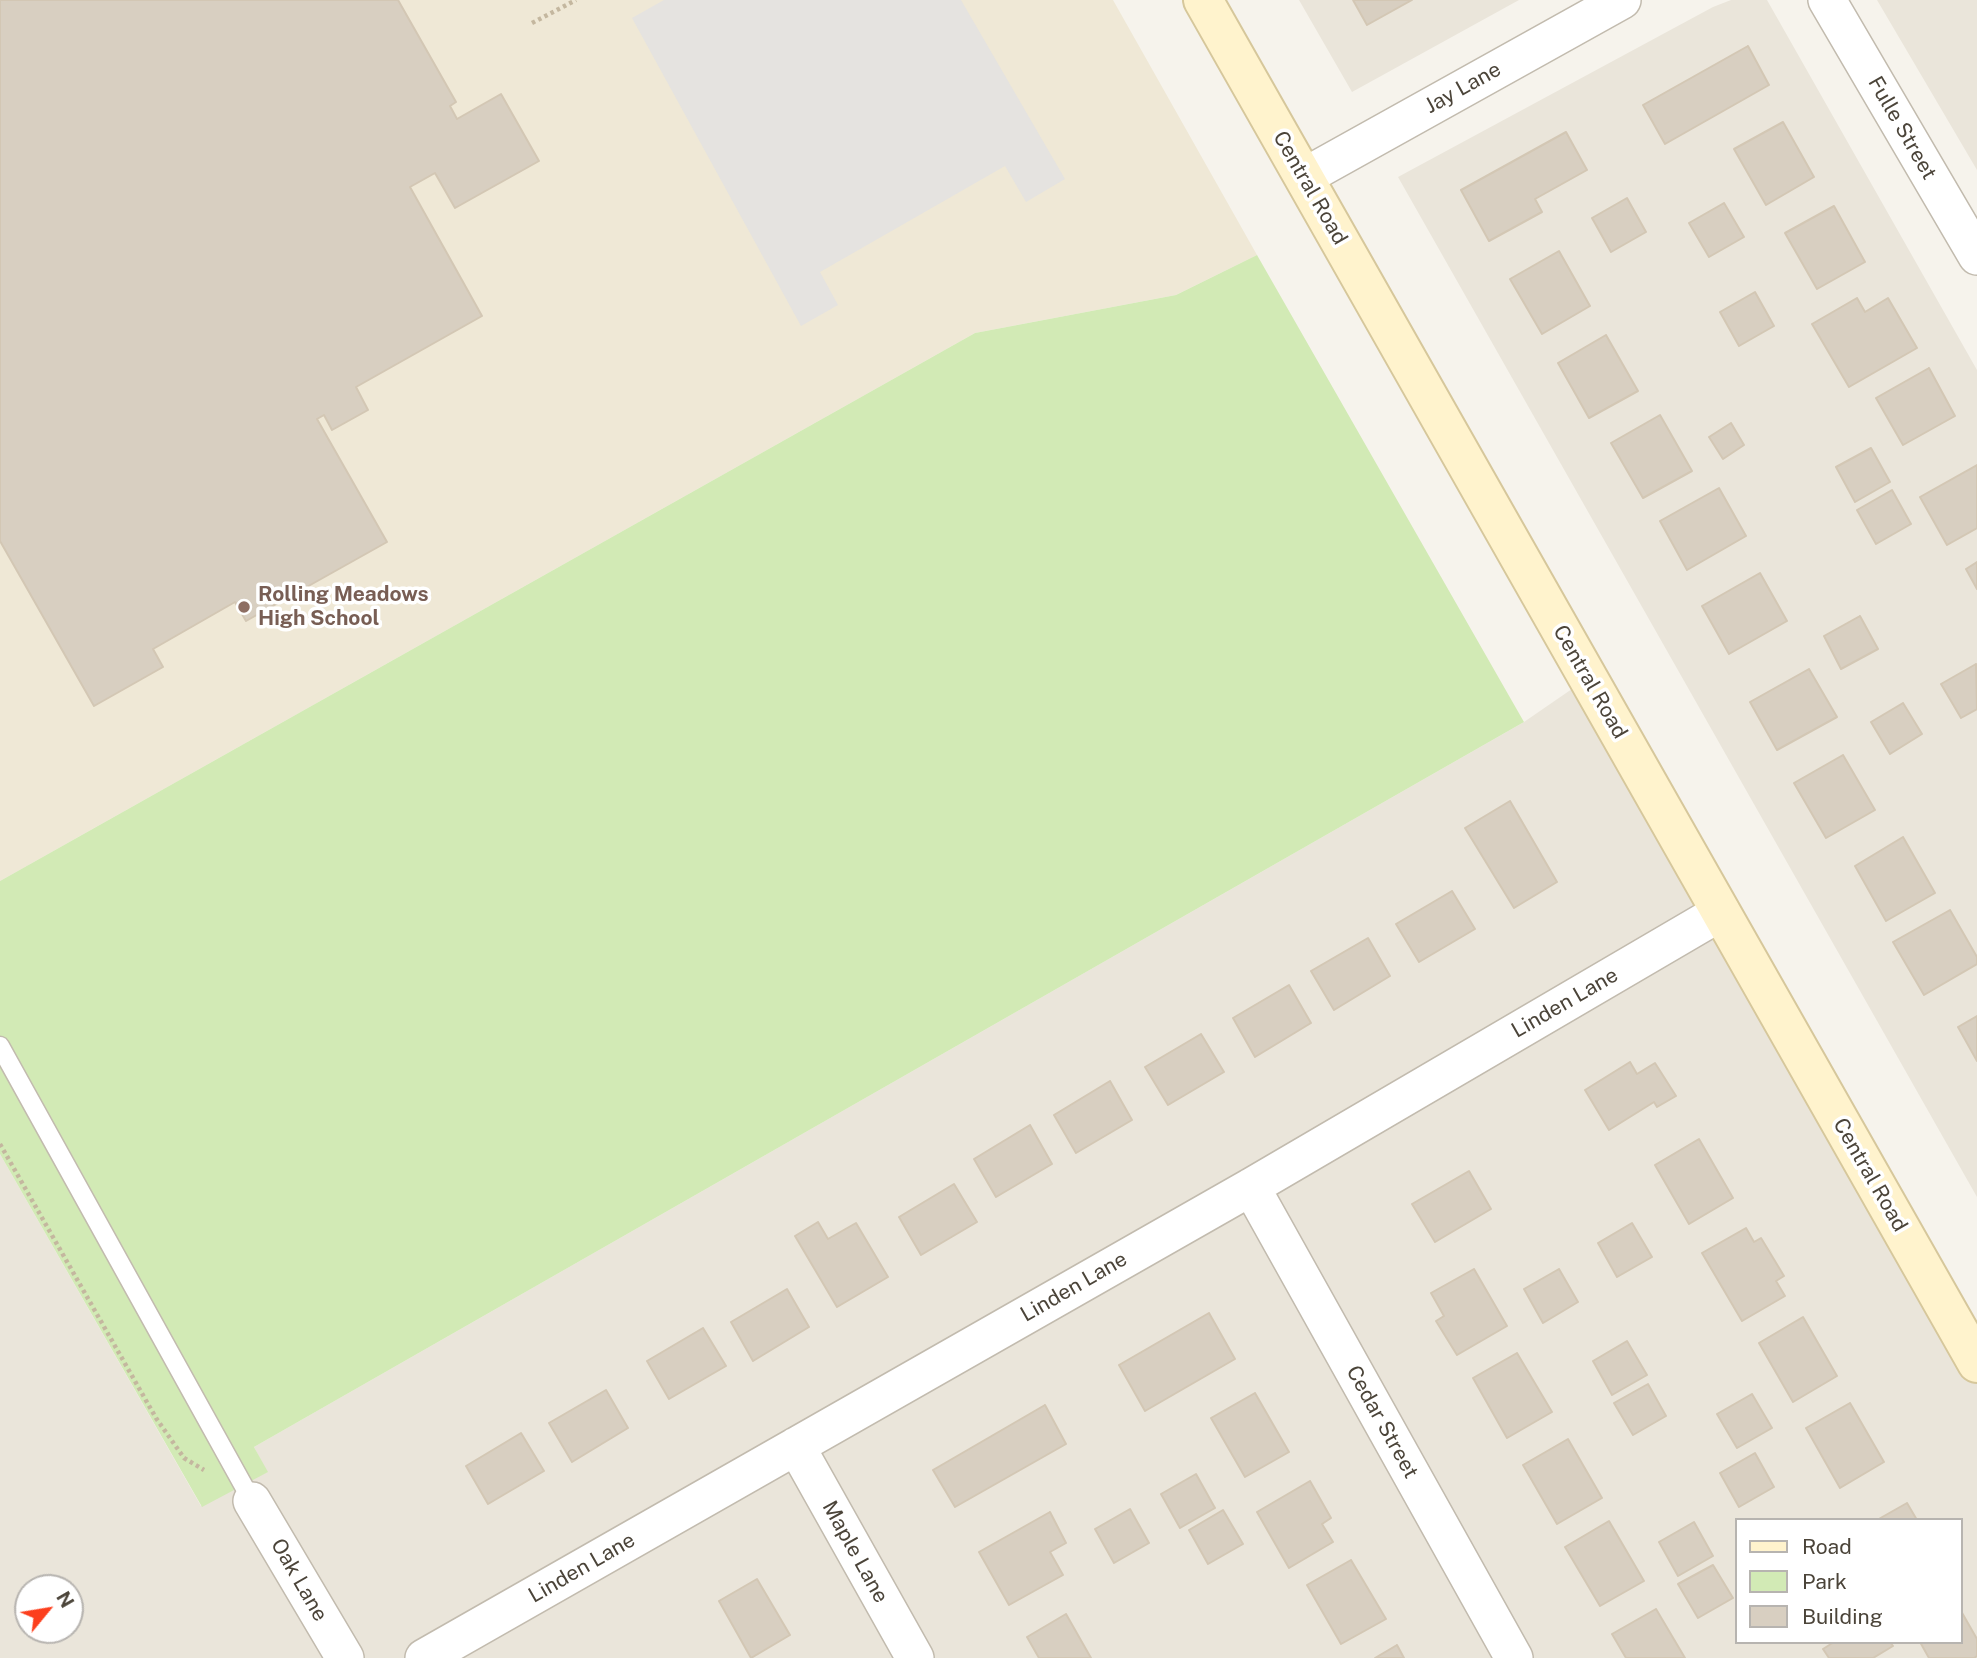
<!DOCTYPE html>
<style>
body{margin:0}
#map{position:relative;width:1977px;height:1658px;overflow:hidden;background:#f6f3ec;font-family:"Public Sans",sans-serif}
canvas{display:block}
.legend{position:absolute;left:1735px;top:1518px;width:228px;height:126px;box-sizing:border-box;background:#fff;border:2px solid #b7b4b0;margin:0;padding:9px 12px;list-style:none;font-size:21px;color:#4b4439}
.legend li{display:flex;align-items:center;gap:14px;height:35px}
.legend b{width:35px;border:2px solid #b7b4b0}
.north{position:absolute;left:14px;top:1574px;width:70px;height:70px;box-sizing:border-box;background:#fff;border:2px solid #b7b4b0;border-radius:50%;rotate:60deg;font-size:19px;font-weight:700;line-height:28px;text-align:center;color:#4b4439}
.north::after{content:'';display:block;margin:auto;width:24px;height:32px;background:#fc3f1d;clip-path:polygon(50% 0,100% 100%,50% 72%,0 100%)}
</style>
<div id="map">
<canvas width="1977" height="1658"></canvas>
<ul class="legend">
<li><b style="height:9px;background:#fff3cd"></b>Road</li>
<li><b style="height:19px;background:#d2eab5"></b>Park</li>
<li><b style="height:19px;background:#d8cfc1"></b>Building</li>
</ul>
<div class="north">N</div>
</div>
<script>
const ctx = document.querySelector('canvas').getContext('2d');
ctx.lineJoin = 'round';
function fillPath(path, color) { ctx.fillStyle = color; ctx.fill(path, 'evenodd'); }
const poly = rows => new Path2D(rows.map(r => 'M' + r).join(''));
function trace(path, color, width, dash) { ctx.strokeStyle = color; ctx.lineWidth = width; ctx.lineCap = dash ? 'butt' : 'round'; ctx.setLineDash(dash || []); ctx.stroke(path); }
function label(font, color, halo, rows, align = 'center') {
  ctx.font = font + ' "Public Sans",sans-serif'; ctx.lineWidth = 7; ctx.setLineDash([]); ctx.textBaseline = 'middle'; ctx.strokeStyle = halo; ctx.fillStyle = color; for (const [text, x, y, turn = 0] of rows) {
    ctx.save(); ctx.translate(x, y); ctx.rotate((+turn || 0) * Math.PI / 180); ctx.textAlign = isNaN(turn) ? turn : align; if (halo) ctx.strokeText(text, 0, 0); ctx.fillText(text, 0, 0); ctx.restore();
  }
}
fillPath(poly([
 [1299,0,1519,0,1352,92],
 [1731,0,1767,0,1977,370,1977,1197,1398,177,1713,7],
 [1877,0,1977,0,1977,170],
 [1585,680,1977,1363,1977,1658,0,1658,0,1154,201,1506,267,1472,254,1447,1524,722],
 [1737,1520,1961,1520,1961,1642,1737,1642],
 [28,1588,70,1588,70,1630,28,1630]
]), '#eae5da');
fillPath(poly([
 [0,0,1113,0,1257,255,1176,295,975,333,0,881]
]), '#efe8d6');
fillPath(poly([
 [1257,255,1524,722,254,1447,268,1472,202,1507,0,1154,0,881,975,333,1176,295]
]), '#d2eab5');
fillPath(poly([
 [664,0,961,0,1065,179,1026,202,1005,166,820,272,838,305,801,326,632,18]
]), '#e5e3e0');
const building = poly([
 [0,0,398,0,456,102,450,106,457,119,501,94,539,161,455,208,435,173,410,187,482,316,356,387,368,410,332,430,324,415,317,419,387,542,246,621,235,602,153,649,163,667,94,706,0,541,0,0],
 [1353,0,1412,0,1367,25,1353,0],
 [1748,46,1769,85,1665,144,1643,105,1748,46],
 [1783,122,1814,177,1766,205,1734,149,1783,122],
 [1566,132,1587,170,1535,199,1542,212,1489,241,1461,190,1566,132],
 [1627,198,1646,232,1611,252,1592,218,1627,198],
 [1724,203,1744,237,1709,257,1689,223,1724,203],
 [1834,206,1865,262,1817,289,1785,233,1834,206],
 [1559,251,1590,306,1542,334,1510,279,1559,251],
 [1755,292,1774,326,1739,346,1720,312,1755,292],
 [1857,298,1865,312,1888,298,1917,348,1849,387,1812,324,1857,298],
 [1606,335,1638,391,1589,418,1558,363,1606,335],
 [1929,368,1955,416,1903,445,1876,398,1929,368],
 [1660,415,1692,471,1643,498,1611,443,1660,415],
 [1731,423,1744,445,1723,459,1709,437,1731,423],
 [1871,448,1890,482,1855,502,1836,467,1871,448],
 [1977,465,1977,528,1947,545,1920,497,1977,465],
 [1719,488,1746,536,1687,570,1660,521,1719,488],
 [1892,490,1911,524,1876,544,1857,510,1892,490],
 [1977,562,1977,589,1966,569,1977,562],
 [1760,573,1787,621,1729,654,1702,606,1760,573],
 [1860,616,1878,649,1841,669,1824,636,1860,616],
 [1976,664,1977,709,1961,718,1941,684,1976,664],
 [1809,669,1837,717,1777,750,1750,702,1809,669],
 [1903,703,1922,734,1890,754,1871,722,1903,703],
 [1843,755,1875,810,1826,838,1794,783,1843,755],
 [1510,801,1557,882,1514,908,1465,828,1510,801],
 [1903,837,1935,893,1886,921,1855,866,1903,837],
 [1452,891,1475,929,1419,962,1396,924,1452,891],
 [1950,910,1977,957,1977,964,1924,995,1893,942,1950,910],
 [1368,938,1390,976,1334,1010,1311,971,1368,938],
 [1289,985,1311,1023,1255,1057,1233,1018,1289,985],
 [1977,1016,1977,1061,1958,1027,1977,1016],
 [1201,1034,1224,1072,1168,1105,1145,1067,1201,1034],
 [1630,1062,1637,1074,1655,1063,1676,1096,1657,1107,1654,1102,1609,1130,1585,1090,1630,1062],
 [1110,1081,1132,1120,1076,1153,1054,1115,1110,1081],
 [1030,1125,1052,1164,996,1197,974,1159,1030,1125],
 [1699,1139,1733,1198,1689,1224,1655,1165,1699,1139],
 [1469,1171,1491,1209,1435,1242,1412,1204,1469,1171],
 [954,1184,977,1222,921,1255,899,1217,954,1184],
 [818,1222,828,1239,856,1223,888,1277,837,1307,795,1236,818,1222],
 [1632,1223,1652,1257,1617,1277,1598,1243,1632,1223],
 [1746,1228,1754,1242,1761,1238,1784,1276,1776,1281,1785,1296,1742,1321,1702,1253,1746,1228],
 [1474,1269,1507,1326,1457,1355,1436,1321,1444,1316,1431,1293,1474,1269],
 [1559,1269,1578,1302,1543,1323,1524,1289,1559,1269],
 [787,1289,809,1327,753,1361,731,1322,787,1289],
 [1209,1313,1235,1359,1145,1411,1119,1365,1209,1313],
 [1803,1317,1837,1376,1793,1402,1759,1343,1803,1317],
 [703,1328,726,1366,669,1399,647,1361,703,1328],
 [1627,1341,1647,1375,1612,1395,1593,1361,1627,1341],
 [1517,1353,1552,1412,1507,1438,1473,1378,1517,1353],
 [1648,1384,1666,1416,1633,1435,1614,1403,1648,1384],
 [606,1390,628,1428,572,1462,549,1423,606,1390],
 [1255,1393,1289,1452,1245,1477,1211,1418,1255,1393],
 [1752,1394,1772,1428,1737,1448,1717,1414,1752,1394],
 [1850,1403,1884,1462,1840,1488,1806,1428,1850,1403],
 [1045,1405,1066,1444,955,1507,933,1470,1045,1405],
 [521,1433,544,1471,488,1504,466,1466,521,1433],
 [1568,1439,1602,1498,1557,1524,1523,1465,1568,1439],
 [1755,1453,1774,1487,1739,1507,1720,1473,1755,1453],
 [1196,1474,1215,1508,1180,1528,1161,1494,1196,1474],
 [1310,1481,1331,1518,1322,1524,1333,1542,1289,1568,1257,1512,1310,1481],
 [1907,1503,1917,1520,1877,1520,1907,1503],
 [1130,1509,1149,1543,1114,1563,1095,1529,1130,1509],
 [1223,1510,1243,1544,1208,1564,1189,1530,1223,1510],
 [1050,1512,1066,1543,1050,1552,1063,1575,1009,1605,979,1552,1050,1512],
 [1609,1521,1644,1581,1600,1606,1565,1547,1609,1521],
 [1694,1522,1713,1556,1678,1576,1659,1542,1694,1522],
 [1351,1560,1386,1619,1341,1644,1307,1585,1351,1560],
 [1713,1565,1733,1598,1698,1618,1678,1584,1713,1565],
 [757,1579,790,1635,751,1658,719,1601,757,1579],
 [1656,1609,1685,1658,1626,1658,1612,1634,1656,1609],
 [1961,1611,1977,1639,1977,1656,1974,1658,1929,1658,1920,1642,1961,1642,1961,1611],
 [1066,1614,1091,1658,1039,1658,1027,1637,1066,1614],
 [1834,1642,1890,1642,1893,1646,1873,1658,1829,1658,1823,1649,1834,1642],
 [1397,1645,1404,1658,1375,1658,1397,1645]
]);
fillPath(building, '#d8cfc1');
trace(building, '#d3c7b4', 2);
const lane = poly([
 [0,1046,252,1501]
]);
const street = poly([
 [1827,0,1977,256],
 [1304,177,1622,0],
 [1251,1187,1514,1658],
 [796,1446,915,1658],
 [252,1501,345,1658],
 [424,1658,1251,1187,1721,912]
]);
const secondary = poly([
 [1203,0,1977,1363]
]);
trace(lane, '#c2bbae', 21);
trace(street, '#c2bbae', 40);
trace(secondary, '#d6c79b', 42);
trace(poly([
 [532,23,576,0],
 [0,1144,156,1418,184,1458,204,1470]
]), '#c4b79f', 4.5, [3.5, 3.5]);
trace(lane, '#fff', 18);
trace(street, '#fff', 37);
trace(secondary, '#fff3cd', 38);
for (const [x, y, r, color] of [
 [244,607,7,"#8d6e63"]
]) { const dot = new Path2D(); dot.arc(x, y, r, 0, 2 * Math.PI); ctx.fillStyle = color; ctx.fill(dot); trace(dot, '#fff', 2.5); }
label('21px', '#4b4439', '#fff', [
 ["Jay Lane",1463,88,-29],
 ["Fulle Street",1902,128,60],
 ["Central Road",1310,188,60],
 ["Central Road",1590,682,60],
 ["Linden Lane",1565,1003,-30],
 ["Central Road",1870,1175,60],
 ["Linden Lane",1074,1287,-30],
 ["Cedar Street",1382,1422,61],
 ["Maple Lane",855,1552,61],
 ["Linden Lane",582,1568,-30],
 ["Oak Lane",299,1580,60]
]);
label('bold 21px', '#785e54', '#fff', [
 ["Rolling Meadows",258,595],
 ["High School",258,619]
], 'left');
</script>
